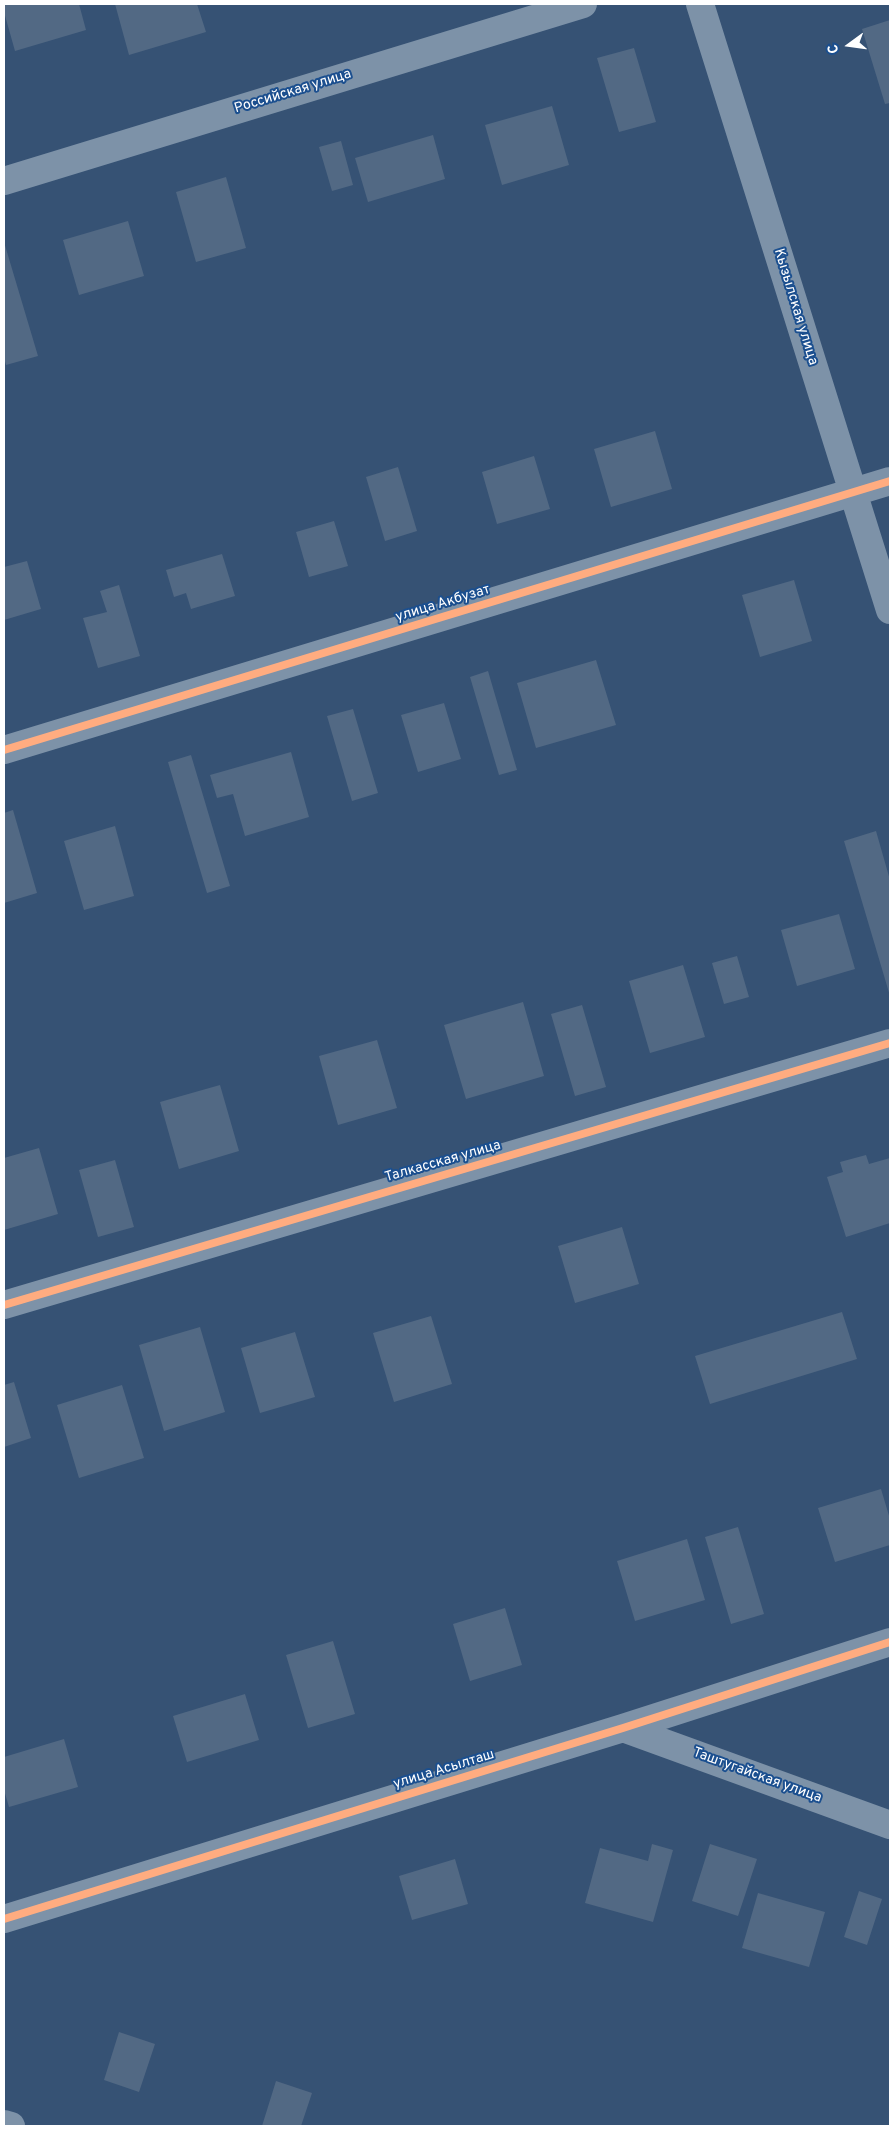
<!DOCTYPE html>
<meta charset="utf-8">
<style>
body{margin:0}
#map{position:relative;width:894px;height:2130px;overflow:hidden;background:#365274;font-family:Overpass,sans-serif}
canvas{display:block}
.frame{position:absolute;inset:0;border:5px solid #fff;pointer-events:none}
.north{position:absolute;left:824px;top:20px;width:50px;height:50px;-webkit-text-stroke:4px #1b4f8f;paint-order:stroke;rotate:256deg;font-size:14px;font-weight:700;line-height:20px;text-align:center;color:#fff}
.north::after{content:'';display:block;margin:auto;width:18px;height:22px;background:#fff;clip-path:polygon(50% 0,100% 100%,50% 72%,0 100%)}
</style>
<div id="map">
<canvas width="894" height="2130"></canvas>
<div class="frame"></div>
<div class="north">С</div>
</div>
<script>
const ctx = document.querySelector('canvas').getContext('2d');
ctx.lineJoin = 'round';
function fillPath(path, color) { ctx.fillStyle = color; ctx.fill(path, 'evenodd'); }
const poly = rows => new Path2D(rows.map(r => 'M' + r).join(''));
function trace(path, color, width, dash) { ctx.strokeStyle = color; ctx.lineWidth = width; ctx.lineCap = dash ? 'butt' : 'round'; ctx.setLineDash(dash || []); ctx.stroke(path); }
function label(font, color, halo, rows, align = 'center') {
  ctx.font = font + ' Overpass,sans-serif'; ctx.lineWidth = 4; ctx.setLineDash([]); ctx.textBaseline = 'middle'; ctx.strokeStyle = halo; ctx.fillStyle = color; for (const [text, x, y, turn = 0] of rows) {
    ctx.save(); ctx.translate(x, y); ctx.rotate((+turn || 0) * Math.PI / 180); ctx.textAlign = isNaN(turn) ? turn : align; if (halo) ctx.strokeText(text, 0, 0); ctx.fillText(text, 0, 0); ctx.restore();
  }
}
fillPath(poly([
 [4,4,79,4,86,30,15,51,4,12],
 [115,4,197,4,206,32,129,55],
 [890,20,890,103,885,104,862,29],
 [634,48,656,122,619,132,597,58],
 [552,106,569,165,502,185,485,125],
 [433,135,445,179,368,202,355,158],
 [341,141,353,185,332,191,319,147],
 [226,177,246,248,196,262,176,192],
 [128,221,144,276,79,295,63,240],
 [4,242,38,356,6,365,4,358],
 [655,431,672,489,611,507,594,449],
 [534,456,550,509,497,524,482,472],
 [398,467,417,531,385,541,366,477],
 [334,521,348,566,309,577,296,532],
 [222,554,235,596,191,609,186,593,174,597,166,570],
 [27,561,41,609,4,620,4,567],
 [794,580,812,641,760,657,742,595],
 [119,585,140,656,98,668,83,618,107,612,100,591],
 [596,660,616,725,536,748,517,683],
 [488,671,517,770,499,775,470,677],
 [444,703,461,759,418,772,401,715],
 [353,709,378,793,352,801,327,716],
 [291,752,309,817,245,836,233,794,217,798,210,775],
 [191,755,230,886,207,893,168,762],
 [13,810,37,893,4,903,4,813],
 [115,826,134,896,84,910,64,841],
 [876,831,890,880,890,996,844,841],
 [839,914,855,969,797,986,781,930],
 [737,956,749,997,724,1004,712,963],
 [683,965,705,1037,650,1053,629,981],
 [523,1002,544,1076,466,1099,444,1025],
 [582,1005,606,1087,575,1096,551,1014],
 [377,1040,397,1108,338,1125,319,1056],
 [220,1085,239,1151,179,1169,160,1102],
 [39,1148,58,1214,4,1230,4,1158],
 [866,1155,869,1164,890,1158,890,1223,846,1237,827,1177,843,1172,840,1162],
 [115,1160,134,1227,98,1237,79,1170],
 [622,1227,639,1284,575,1303,558,1246],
 [842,1312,857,1359,710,1404,695,1356],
 [431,1316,452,1384,394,1402,373,1333],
 [200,1327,225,1412,164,1431,139,1345],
 [295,1332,315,1397,260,1413,241,1348],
 [14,1382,31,1438,4,1447,4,1385],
 [122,1385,144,1458,79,1478,57,1405],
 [881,1489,890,1519,890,1545,835,1562,818,1508],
 [738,1527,764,1614,731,1624,705,1537],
 [687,1539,705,1600,635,1621,617,1561],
 [505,1608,522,1665,470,1681,453,1624],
 [333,1641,355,1714,308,1728,286,1655],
 [245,1694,259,1740,187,1762,173,1716],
 [64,1739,78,1787,9,1807,4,1790,4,1757],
 [652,1844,673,1850,653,1922,585,1903,600,1848,648,1861],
 [710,1844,757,1859,738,1916,692,1901],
 [455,1859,468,1904,412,1920,399,1876],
 [859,1891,882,1899,867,1945,844,1937],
 [758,1893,825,1912,809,1967,742,1948],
 [119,2032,155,2044,139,2092,104,2080],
 [276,2081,312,2093,301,2126,262,2126]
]), '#526984');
trace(poly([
 [700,4,890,610],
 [4,181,583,4],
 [4,750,890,481],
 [4,1305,890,1043],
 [623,1728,890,1825],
 [4,1919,623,1728,890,1642],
 [4,2124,11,2126]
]), '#7d92a8', 28);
trace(poly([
 [4,750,890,481],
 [4,1305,890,1043],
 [4,1919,623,1728,890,1642]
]), '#ffac80', 8);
label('14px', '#fff', '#1b4f8f', [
 ["Российская улица",293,92,-17],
 ["Кызылская улица",795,307,73],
 ["улица Акбузат",443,604,-17],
 ["Талкасская улица",443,1162,-16],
 ["улица Асылташ",444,1770,-17],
 ["Таштугайская улица",757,1776,20]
]);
</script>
